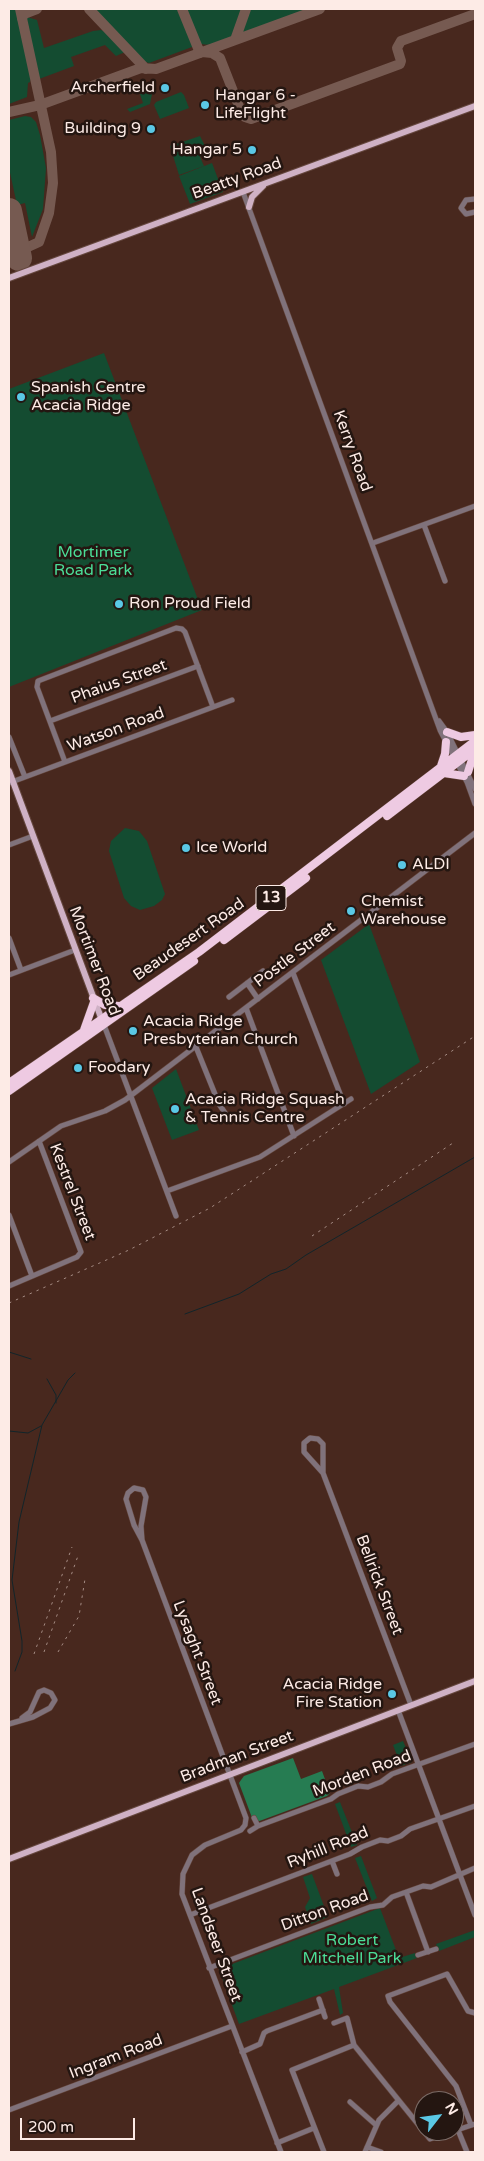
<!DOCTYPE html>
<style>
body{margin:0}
#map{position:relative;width:484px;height:2161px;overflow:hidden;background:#48281e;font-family:"Varela Round",sans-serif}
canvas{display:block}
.frame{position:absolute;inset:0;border:10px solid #fdebe6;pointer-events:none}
.north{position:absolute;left:414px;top:2091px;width:50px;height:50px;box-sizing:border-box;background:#241611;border:1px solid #7b6b66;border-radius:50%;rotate:60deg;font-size:14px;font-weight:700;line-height:20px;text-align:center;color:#fdebe6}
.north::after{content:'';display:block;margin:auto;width:18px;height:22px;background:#5ac8e5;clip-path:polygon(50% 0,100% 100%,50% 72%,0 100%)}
.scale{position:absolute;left:20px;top:2118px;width:115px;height:22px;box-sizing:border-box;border:2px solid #fdebe6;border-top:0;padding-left:6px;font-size:15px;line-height:18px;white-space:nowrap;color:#fdebe6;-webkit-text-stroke:4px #241611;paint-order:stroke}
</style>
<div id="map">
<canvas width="484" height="2161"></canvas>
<div class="frame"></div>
<div class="north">N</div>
<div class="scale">200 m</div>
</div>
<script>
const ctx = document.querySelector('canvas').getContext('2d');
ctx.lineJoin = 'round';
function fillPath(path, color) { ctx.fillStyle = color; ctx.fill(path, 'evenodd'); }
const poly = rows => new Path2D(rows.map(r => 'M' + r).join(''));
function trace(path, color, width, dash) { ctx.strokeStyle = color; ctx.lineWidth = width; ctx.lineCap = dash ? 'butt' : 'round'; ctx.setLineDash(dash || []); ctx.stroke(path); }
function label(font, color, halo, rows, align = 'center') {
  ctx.font = font + ' "Varela Round",sans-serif'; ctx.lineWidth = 5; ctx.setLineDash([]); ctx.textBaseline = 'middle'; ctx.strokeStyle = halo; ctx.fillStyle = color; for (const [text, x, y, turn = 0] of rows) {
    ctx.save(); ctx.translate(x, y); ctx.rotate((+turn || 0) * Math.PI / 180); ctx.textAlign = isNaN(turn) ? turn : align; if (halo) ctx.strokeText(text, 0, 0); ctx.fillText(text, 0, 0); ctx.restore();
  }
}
fillPath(poly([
 [9,9,16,9,31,77,30,82,28,83,27,97,9,104],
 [94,9,310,9,211,45,200,44,149,63,143,61],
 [27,17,37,20,44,48,93,31,101,30,106,32,125,52,116,56,105,45,71,57,74,66,39,79,25,19],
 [153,89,150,104,130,112,127,109,143,103,140,94],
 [181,92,184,95,189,108,160,119,154,105,156,102],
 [25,116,31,117,36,122,40,135,46,168,43,209,32,237,25,203,17,205,9,168,9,120],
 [200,136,208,152,200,157,204,166,179,175,170,146],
 [212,163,223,192,190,204,179,176],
 [104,353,202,610,9,687,9,389],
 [125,828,139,831,147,841,165,894,162,900,154,906,140,910,131,906,124,898,109,851,111,841],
 [369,924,420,1062,371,1094,321,960],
 [176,1069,199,1130,172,1140,152,1088],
 [403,1741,412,1762,401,1766,393,1745],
 [340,1802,357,1845,351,1847,335,1804],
 [361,1856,377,1898,372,1901,355,1858],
 [312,1874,328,1917,311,1924,305,1907,310,1898,303,1877],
 [380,1908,399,1958,415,1953,417,1958,339,1987,343,2013,340,2015,334,1989,239,2024,219,1969],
 [475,1930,475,1937,439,1951,436,1944]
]), '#144c31');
fillPath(poly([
 [293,1758,301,1779,322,1771,330,1793,327,1796,254,1823,239,1783,241,1780,244,1776]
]), '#267c52');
trace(poly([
 [185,1314,239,1294,271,1274,286,1269,306,1255,475,1157],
 [9,1352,31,1359],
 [47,1379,56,1395,56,1403],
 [9,1431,28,1433,41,1426],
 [15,1671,22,1652,22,1641,12,1580,19,1522,42,1425,68,1380,75,1373]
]), '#12252a', 1);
trace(poly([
 [89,9,146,69],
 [182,9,200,53],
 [22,19,24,14,37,9],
 [235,40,246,9],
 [202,52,212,53,220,58,242,114,245,117,251,119,400,64,401,61,397,48,401,41,475,14],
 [9,112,40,105,141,68,156,69,320,9],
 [9,210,15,236,22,244,23,250,19,253,15,253,12,249,15,241,12,229],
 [9,242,28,247,39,242,49,213,53,183,51,152,20,9]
]), '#765a51', 10);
trace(poly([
 [9,211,19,258]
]), '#765a51', 26);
const minor = poly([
 [243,192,440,730,467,782,475,804],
 [475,199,466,200,461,208,466,214,475,212],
 [424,525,445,581],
 [373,543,475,506],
 [50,721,198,666],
 [439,721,447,732,475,789],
 [9,737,25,777],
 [65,762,37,687,38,681,176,628,182,629,185,632,213,707],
 [9,783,232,700],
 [9,845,33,836],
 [9,938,21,970],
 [293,973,344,1104],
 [9,975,75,950],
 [247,983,258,999],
 [229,997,263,971],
 [246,1008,294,1136],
 [104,1025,176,1216],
 [196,1047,219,1104,225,1113],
 [9,1162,61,1126,105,1111,125,1100,475,833],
 [167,1191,260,1157,351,1099],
 [9,1215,32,1276],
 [9,1286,77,1257,81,1252,39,1141],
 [323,1473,323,1444,318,1439,310,1438,304,1443,304,1452,323,1473,411,1705],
 [142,1540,141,1526,146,1497,143,1490,134,1488,128,1493,126,1499,134,1525,142,1540,246,1818,245,1825,241,1830,205,1845,192,1855,183,1874,182,1894,281,2152],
 [398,1710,475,1915],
 [9,1724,33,1717,50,1708,55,1700,51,1693,44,1690,39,1692,30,1712,22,1718],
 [254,1818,258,1826],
 [250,1831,258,1826,331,1799,338,1794,358,1786,368,1787,381,1782,392,1774,475,1744],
 [332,1861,337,1874],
 [406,1892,428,1952],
 [190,1915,350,1854,362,1847,380,1840,388,1841,401,1836,410,1829,475,1806],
 [418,1955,436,1949],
 [209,1968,370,1907,383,1905,392,1897,423,1886,431,1887,475,1868],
 [319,1999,325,2017],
 [334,2023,347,2018,354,2045,430,2139,475,2124],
 [242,2052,260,2044,264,2033,267,2031,323,2010],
 [350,2102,376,2125],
 [9,2110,232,2026],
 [471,2125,456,2086,390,2002,388,1996,447,1974,468,2011,475,2013],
 [458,2130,467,2152],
 [277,2143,314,2128],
 [367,2147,381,2152],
 [324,2152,292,2070,354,2045],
 [365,2152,379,2120,398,2101]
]);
const major = poly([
 [249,207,252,197,263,186],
 [9,278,475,106],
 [9,771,103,1023],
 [9,1859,475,1681]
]);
const highway = poly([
 [447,732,461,737,475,735],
 [441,766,445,754,446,742],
 [468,772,475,750],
 [444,773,464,776],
 [387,816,475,749],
 [224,940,306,878],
 [93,998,105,1005,119,1006],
 [84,1030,94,1002],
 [9,1083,199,952,475,741],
 [9,1091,194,961]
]);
trace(minor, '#65473e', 6);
trace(major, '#65473e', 8);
trace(highway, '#65473e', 9);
trace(minor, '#80727b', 5);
trace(major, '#cfb1c5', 6);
trace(highway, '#eecae2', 8);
trace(poly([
 [312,1236,453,1143],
 [9,1303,129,1250,210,1208,475,1036],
 [44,1652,79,1553],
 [58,1652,79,1616,85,1579],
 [34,1654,72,1547]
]), '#a58c84', 1, [2.5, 5]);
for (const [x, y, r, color] of [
 [165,88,5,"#5ac8e5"],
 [205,105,5,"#5ac8e5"],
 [151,129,5,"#5ac8e5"],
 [252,150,5,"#5ac8e5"],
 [21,397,5,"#5ac8e5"],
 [119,604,5,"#5ac8e5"],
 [186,848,5,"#5ac8e5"],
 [402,865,5,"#5ac8e5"],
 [351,911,5,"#5ac8e5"],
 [133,1031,5,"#5ac8e5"],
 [78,1068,5,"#5ac8e5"],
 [175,1109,5,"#5ac8e5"],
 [392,1694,5,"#5ac8e5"]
]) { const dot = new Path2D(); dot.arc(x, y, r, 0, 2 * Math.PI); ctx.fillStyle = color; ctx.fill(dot); trace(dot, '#241611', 2); }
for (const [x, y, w] of [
 [271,898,30]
]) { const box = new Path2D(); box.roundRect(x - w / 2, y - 12.5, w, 25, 4); ctx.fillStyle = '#241611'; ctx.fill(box); trace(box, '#fdebe6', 1); }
label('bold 15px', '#fdebe6', null, [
 ["13",271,898]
]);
label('16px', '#fdebe6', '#241611', [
 ["Archerfield",155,88,"right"],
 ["Hangar 6 -",215,96],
 ["LifeFlight",215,114],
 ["Building 9",141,129,"right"],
 ["Hangar 5",242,150,"right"],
 ["Spanish Centre",31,388],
 ["Acacia Ridge",31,406],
 ["Ron Proud Field",129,604],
 ["Ice World",196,848],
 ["ALDI",412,865],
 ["Chemist",361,902],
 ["Warehouse",361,920],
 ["Acacia Ridge",143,1022],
 ["Presbyterian Church",143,1040],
 ["Foodary",88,1068],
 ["Acacia Ridge Squash",185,1100],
 ["& Tennis Centre",185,1118],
 ["Acacia Ridge",382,1685,"right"],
 ["Fire Station",382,1703,"right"]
], 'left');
label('16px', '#fdebe6', '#241611', [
 ["Beatty Road",237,179,-20],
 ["Kerry Road",352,451,70],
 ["Phaius Street",119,682,-20],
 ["Watson Road",116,730,-20],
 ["Beaudesert Road",189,940,-35],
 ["Postle Street",295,955,-37],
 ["Mortimer Road",94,961,69],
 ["Kestrel Street",72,1192,69],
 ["Bellrick Street",379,1585,69],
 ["Lysaght Street",197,1653,69],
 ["Bradman Street",237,1757,-21],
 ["Morden Road",362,1774,-21],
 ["Ryhill Road",328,1848,-22],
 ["Ditton Road",325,1911,-20],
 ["Landseer Street",216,1945,70],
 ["Ingram Road",116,2057,-21]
]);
label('16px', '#4bdd97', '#241611', [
 ["Mortimer",93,553],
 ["Road Park",93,571],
 ["Robert",352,1941],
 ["Mitchell Park",352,1959]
]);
</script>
